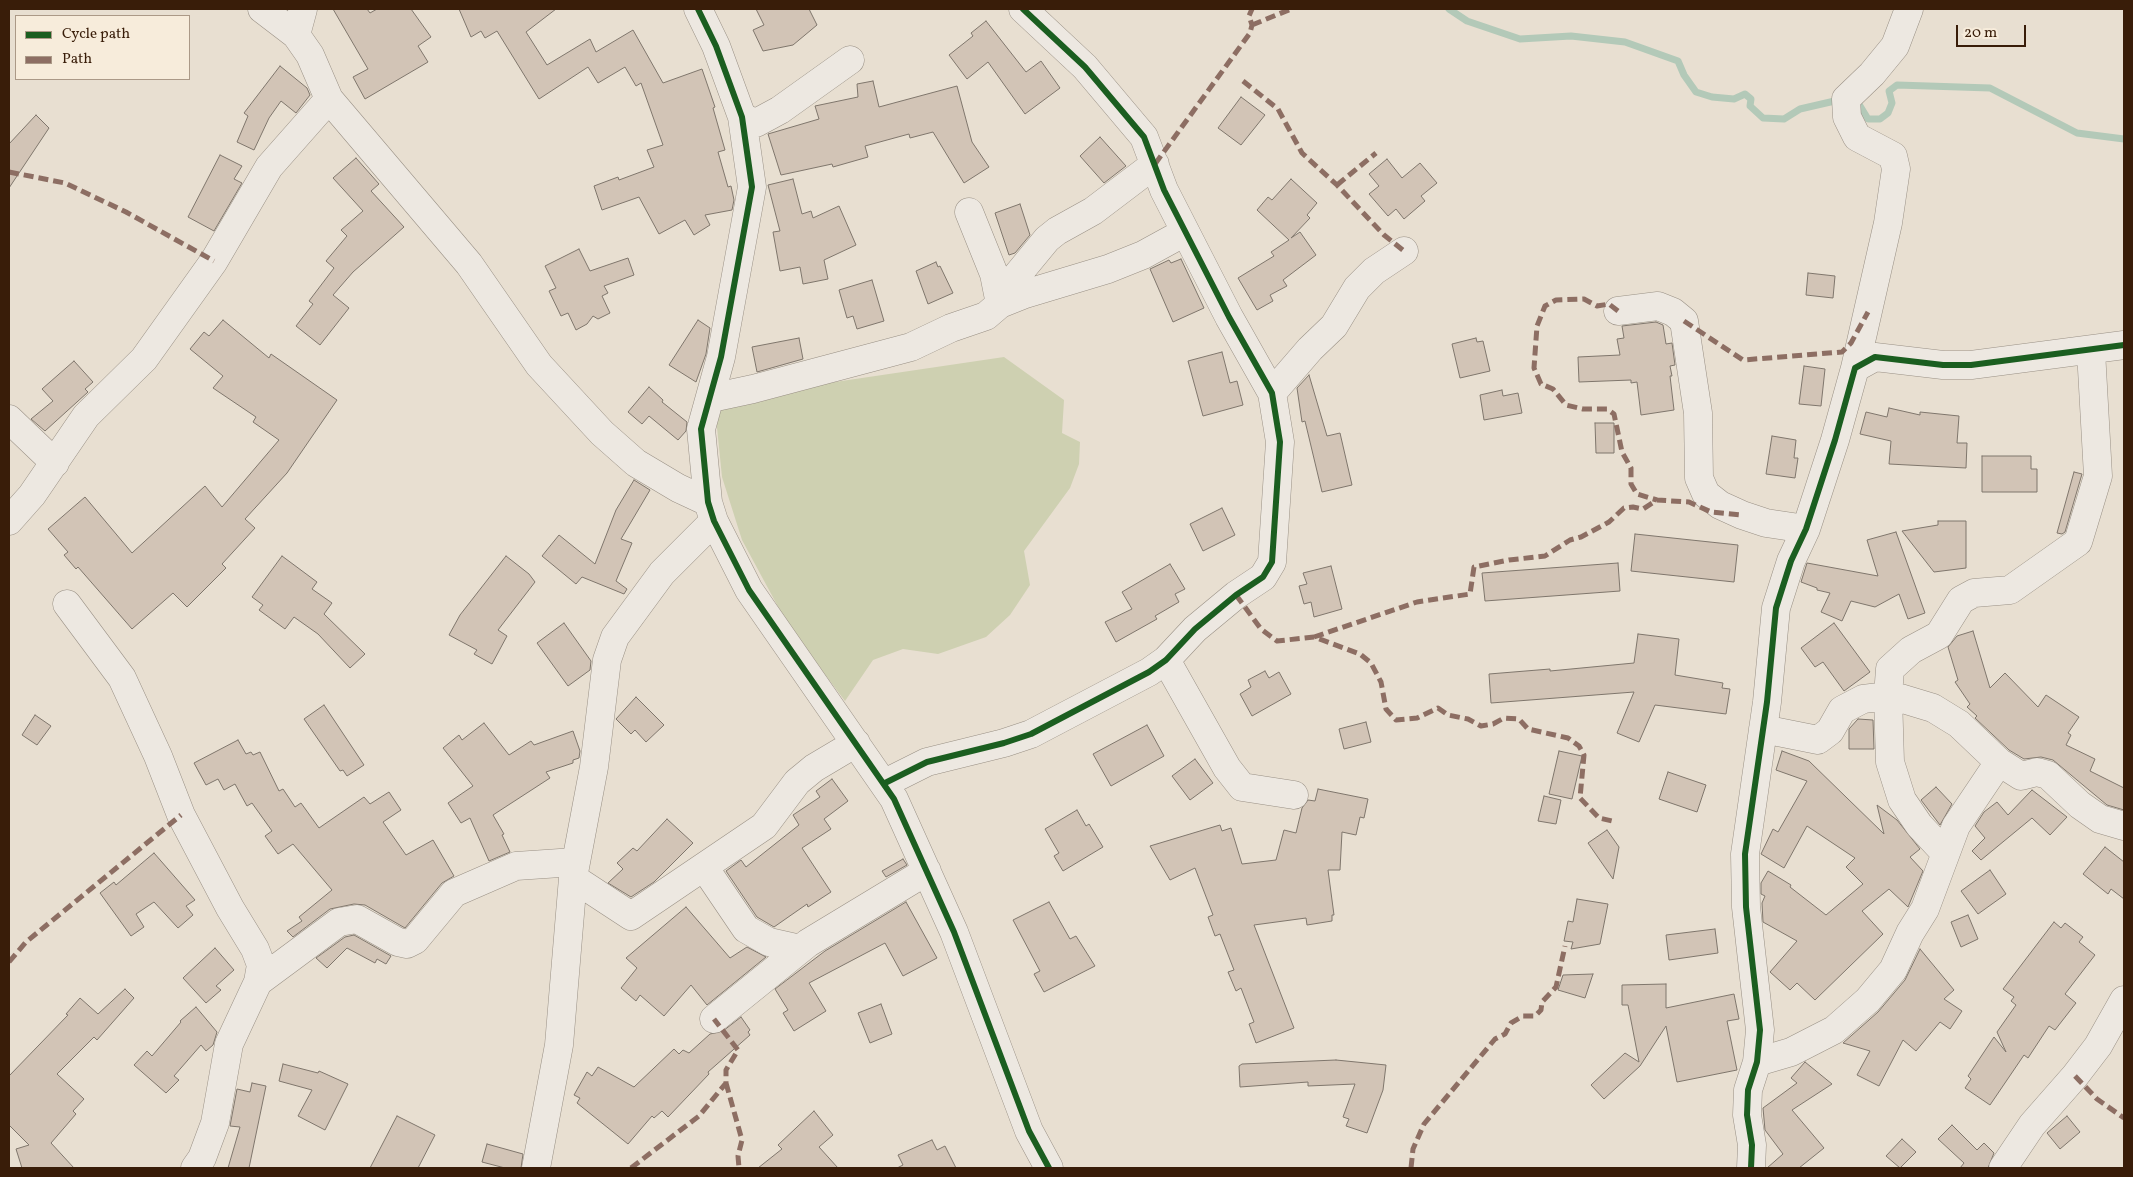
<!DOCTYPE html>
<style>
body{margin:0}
#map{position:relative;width:2133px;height:1177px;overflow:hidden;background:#e8dfd1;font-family:Vollkorn,serif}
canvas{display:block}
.frame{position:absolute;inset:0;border:10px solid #391d09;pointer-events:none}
.legend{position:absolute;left:15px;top:15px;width:175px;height:65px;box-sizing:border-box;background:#f7ecdb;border:1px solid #ab9987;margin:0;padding:6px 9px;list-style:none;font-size:15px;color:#391d09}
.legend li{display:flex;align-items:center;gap:10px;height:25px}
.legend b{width:25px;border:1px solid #ab9987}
.scale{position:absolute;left:1956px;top:25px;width:70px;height:22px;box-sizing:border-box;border:2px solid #391d09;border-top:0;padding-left:6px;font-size:15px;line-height:18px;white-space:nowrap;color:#391d09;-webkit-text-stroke:4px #f7ecdb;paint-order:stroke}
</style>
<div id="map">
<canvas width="2133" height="1177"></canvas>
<div class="frame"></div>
<ul class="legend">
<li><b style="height:6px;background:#1b5e20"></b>Cycle path</li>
<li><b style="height:6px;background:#8d6e63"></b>Path</li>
</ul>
<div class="scale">20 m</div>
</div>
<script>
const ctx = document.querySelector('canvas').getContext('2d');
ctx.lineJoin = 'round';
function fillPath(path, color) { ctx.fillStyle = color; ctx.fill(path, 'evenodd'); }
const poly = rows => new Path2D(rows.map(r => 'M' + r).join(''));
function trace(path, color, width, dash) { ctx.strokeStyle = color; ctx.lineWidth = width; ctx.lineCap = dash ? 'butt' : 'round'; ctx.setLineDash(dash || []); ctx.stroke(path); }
fillPath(poly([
 [1004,357,1064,400,1062,433,1080,442,1079,464,1070,488,1024,551,1030,585,1010,615,986,637,938,654,903,649,873,660,845,701,789,627,742,540,722,477,715,408,801,387]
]), '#ced0b1');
trace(poly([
 [1449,9,1467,21,1520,39,1571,36,1625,42,1678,61,1684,75,1696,92,1712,97,1734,99,1745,94,1751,99,1750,106,1763,118,1784,119,1800,109,1839,100],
 [1857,101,1868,119,1880,119,1888,113,1892,103,1889,91,1897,85,1990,88,2077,133,2124,139]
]), '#b3c9b8', 7);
const building = poly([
 [333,9,367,9,370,13,377,9,411,9,431,37,418,46,428,62,365,99,353,77,368,69,333,9],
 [459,9,556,9,526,32,547,65,590,39,596,52,633,30,663,83,702,69,715,107,713,108,725,150,718,152,728,187,731,186,734,200,732,210,705,215,710,225,694,235,685,220,659,234,639,197,602,210,594,186,618,177,619,180,654,167,647,150,663,145,641,83,636,86,625,67,598,83,588,67,539,99,497,31,485,38,481,31,471,37,459,9],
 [756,9,809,9,817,25,793,45,763,51,753,30,764,25,756,9],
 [986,21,1026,72,1041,61,1060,88,1025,114,988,62,967,79,949,55,973,36,971,33,986,21],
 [280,66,307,88,310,95,296,113,281,101,269,118,254,150,237,142,248,116,244,113,280,66],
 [873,81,879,107,957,86,972,142,989,167,964,183,933,132,910,138,909,134,865,146,868,157,833,167,832,164,781,175,768,134,819,119,815,106,858,97,857,84,873,81],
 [1241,97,1265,115,1241,145,1218,128,1241,97],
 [36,115,49,128,9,188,9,144,36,115],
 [1100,137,1126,166,1104,183,1080,156,1100,137],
 [220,155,242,166,234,179,242,183,214,231,188,217,220,155],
 [356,158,379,184,371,191,404,227,353,272,333,295,349,308,320,345,296,326,313,304,309,301,334,268,326,261,347,236,341,230,363,211,333,178,356,158],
 [1387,159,1402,178,1420,163,1437,183,1421,196,1425,201,1404,219,1396,209,1388,216,1369,194,1379,186,1369,174,1387,159],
 [793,179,802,214,811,211,813,218,839,206,856,245,824,260,828,279,803,284,800,267,780,271,773,232,780,231,768,185,793,179],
 [1291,179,1317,203,1307,215,1310,218,1291,238,1300,232,1316,255,1283,280,1287,286,1270,295,1273,301,1257,310,1238,278,1274,256,1271,252,1289,240,1257,210,1268,197,1272,200,1291,179],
 [1020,204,1030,235,1015,253,1009,255,995,213,1020,204],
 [579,249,590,271,628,258,634,275,604,286,608,293,602,296,610,313,598,319,593,316,587,324,576,330,568,313,561,316,549,291,556,288,545,266,579,249],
 [1181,259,1204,308,1173,322,1150,269,1169,260,1171,263,1181,259],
 [936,262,938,267,940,266,953,293,928,304,916,271,936,262],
 [1808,273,1835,276,1833,298,1806,295,1808,273],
 [872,280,884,321,857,329,853,316,847,318,839,290,872,280],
 [223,320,269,358,271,354,337,400,287,473,245,519,255,528,222,564,226,568,187,607,173,593,132,629,78,567,76,569,64,555,68,552,48,529,85,497,132,553,205,486,222,507,279,440,253,422,256,417,213,388,223,376,190,349,204,332,209,336,223,320],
 [698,320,710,328,706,354,696,382,669,365,698,320],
 [1656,322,1663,325,1666,344,1672,343,1675,365,1670,366,1672,376,1670,376,1674,410,1641,415,1637,382,1631,383,1631,380,1579,382,1578,357,1620,355,1617,339,1624,338,1622,326,1656,322],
 [799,338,803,359,757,372,752,347,799,338],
 [1476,338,1477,342,1483,341,1490,371,1460,378,1452,344,1476,338],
 [1222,352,1230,383,1237,381,1243,405,1203,416,1188,361,1222,352],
 [74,361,93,382,85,389,88,392,45,431,31,419,53,401,42,389,74,361],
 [1804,366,1825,369,1821,406,1799,404,1804,366],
 [1309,375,1327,436,1340,433,1352,485,1322,492,1305,421,1302,422,1297,388,1309,375],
 [649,387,663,400,662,402,687,422,686,431,678,440,649,416,642,424,628,412,649,387],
 [1502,390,1503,396,1518,393,1522,413,1484,420,1480,395,1502,390],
 [1889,408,1920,415,1920,412,1959,416,1957,443,1967,443,1966,468,1889,464,1891,441,1860,434,1866,412,1887,417,1889,408],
 [1595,423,1614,423,1614,453,1596,453,1595,423],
 [1772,436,1796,440,1794,458,1798,458,1795,478,1766,474,1772,436],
 [1982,456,2031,456,2031,469,2037,469,2037,492,1982,492,1982,456],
 [2074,472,2082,474,2065,532,2062,534,2057,533,2074,472],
 [634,480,650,490,621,539,632,543,616,581,627,589,624,594,582,577,576,584,542,556,559,535,595,564,616,510,634,480],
 [1222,508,1235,535,1203,551,1190,524,1222,508],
 [1938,521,1966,521,1966,568,1934,572,1902,531,1938,525,1938,521],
 [1896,532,1925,613,1908,619,1899,594,1875,607,1851,601,1842,621,1821,612,1830,593,1817,590,1817,588,1801,582,1807,563,1878,576,1867,540,1896,532],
 [1635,534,1738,545,1734,582,1631,571,1635,534],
 [282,556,317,582,312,589,332,603,324,614,365,654,350,668,318,634,294,617,285,629,259,610,263,605,252,597,282,556],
 [506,556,529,574,535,582,498,630,507,636,492,664,474,654,477,650,449,635,460,615,506,556],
 [1618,563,1620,591,1485,601,1482,573,1618,563],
 [1170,564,1185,589,1175,594,1179,602,1155,616,1157,619,1116,642,1105,622,1132,609,1122,592,1170,564],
 [1331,566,1342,609,1314,617,1311,602,1304,604,1299,586,1307,584,1303,573,1331,566],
 [564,623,591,661,590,670,568,686,537,643,564,623],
 [1834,623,1870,672,1844,691,1823,662,1815,667,1801,648,1834,623],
 [1973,631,1990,688,2005,673,2038,707,2046,695,2079,717,2068,733,2071,735,2066,745,2095,759,2090,771,2124,788,2124,810,2107,805,2053,760,2041,757,2024,759,2009,750,1975,718,1977,716,1967,707,1970,704,1955,682,1958,680,1948,647,1957,636,1973,631],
 [1638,634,1679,639,1675,675,1723,683,1722,688,1730,689,1726,714,1655,705,1639,742,1617,733,1634,692,1491,703,1489,674,1550,669,1550,671,1634,663,1638,634],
 [1265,671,1269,678,1279,672,1291,694,1252,716,1240,694,1251,687,1248,680,1265,671],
 [636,697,664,725,646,742,635,730,631,734,616,719,636,697],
 [324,705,364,765,347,776,343,770,340,771,304,719,324,705],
 [35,715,51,726,37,745,22,735,35,715],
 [1858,719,1873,720,1874,749,1849,749,1849,729,1858,719],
 [1366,722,1371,742,1344,749,1339,729,1366,722],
 [484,723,509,755,531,741,534,745,573,731,580,751,579,758,573,760,573,763,546,772,550,778,493,815,504,834,502,835,510,852,489,861,470,818,461,823,448,803,473,786,443,748,459,735,462,740,484,723],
 [1147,725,1164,756,1111,786,1093,754,1147,725],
 [238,740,246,754,251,752,253,755,260,752,279,791,283,789,295,807,301,803,319,828,364,797,370,804,389,792,401,810,383,822,406,855,433,840,454,876,442,883,405,928,365,905,354,904,330,909,293,937,287,931,302,921,299,917,332,890,293,844,278,854,265,836,272,831,252,803,247,806,235,784,224,790,218,779,206,785,194,763,238,740],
 [1559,751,1582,756,1572,799,1549,794,1559,751],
 [1782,751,1809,761,1884,834,1877,805,1897,820,1920,849,1910,857,1923,871,1908,907,1889,889,1862,911,1883,934,1815,1000,1797,983,1790,990,1770,972,1797,941,1763,922,1762,903,1765,896,1761,894,1761,883,1768,871,1791,885,1790,887,1826,915,1863,884,1846,867,1855,858,1807,826,1784,868,1761,854,1773,829,1778,832,1807,781,1776,770,1782,751],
 [1195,759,1213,783,1190,800,1172,776,1195,759],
 [1668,772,1706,785,1697,812,1659,799,1668,772],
 [832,779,848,801,824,819,831,829,802,848,831,892,808,907,807,904,774,927,757,917,726,871,741,860,746,867,799,825,793,815,820,797,816,791,832,779],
 [1936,787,1952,804,1940,825,1921,800,1936,787],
 [1318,789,1368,799,1364,818,1360,817,1356,835,1342,832,1340,870,1328,870,1334,915,1332,915,1332,921,1307,925,1306,918,1254,925,1294,1028,1256,1043,1249,1024,1254,1022,1241,988,1236,991,1228,972,1234,970,1220,934,1215,936,1208,917,1213,915,1195,868,1170,880,1150,846,1220,825,1222,831,1231,828,1242,864,1276,860,1284,830,1296,833,1302,808,1308,800,1315,801,1318,789],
 [2032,790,2067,817,2050,835,2032,818,1981,860,1972,851,1985,838,1975,826,1984,812,1997,802,2008,815,2032,790],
 [1544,796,1561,800,1556,824,1538,821,1544,796],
 [1077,810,1086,826,1089,824,1103,847,1063,871,1054,856,1059,853,1045,829,1077,810],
 [667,819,693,843,654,882,631,897,608,883,623,869,617,863,633,848,637,851,667,819],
 [1607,830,1619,847,1613,879,1588,843,1607,830],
 [2105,847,2124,862,2124,899,2111,889,2108,894,2083,874,2105,847],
 [154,853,195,900,186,906,193,915,178,928,154,902,136,914,144,927,131,936,100,893,114,882,116,885,154,853],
 [903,859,907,865,886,877,882,871,903,859],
 [1990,870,2006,894,1978,914,1961,891,1990,870],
 [1577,899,1608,904,1600,944,1571,949,1573,942,1564,941,1568,921,1573,922,1577,899],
 [906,902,937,958,903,976,885,943,809,983,826,1011,794,1031,783,1013,788,1010,775,989,825,951,906,902],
 [1049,902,1070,939,1076,936,1095,966,1044,992,1034,974,1040,971,1013,920,1049,902],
 [686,907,730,958,747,947,766,957,707,1005,691,985,664,1016,640,995,636,1001,621,988,637,968,626,958,686,907],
 [1968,915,1978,939,1961,947,1951,922,1968,915],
 [2054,922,2061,928,2065,923,2083,937,2079,942,2095,955,2065,994,2076,1003,2055,1030,2049,1026,2028,1058,2024,1055,1990,1105,1965,1088,1971,1079,1968,1076,1994,1037,2006,1052,1997,1032,2016,1005,2011,1001,2014,997,2003,989,2054,922],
 [1715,929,1718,953,1669,960,1666,935,1715,929],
 [354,935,391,956,386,964,377,959,375,963,347,948,327,968,316,958,345,937,354,935],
 [215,948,234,970,216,986,221,990,206,1003,183,978,215,948],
 [1920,949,1954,990,1944,999,1962,1011,1950,1029,1940,1022,1916,1051,1903,1040,1879,1086,1857,1075,1870,1051,1843,1043,1878,1012,1905,980,1920,949],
 [1593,974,1585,998,1558,990,1563,975,1593,974],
 [1666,984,1666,1008,1734,994,1739,1019,1727,1021,1737,1070,1677,1082,1666,1026,1640,1066,1604,1099,1591,1085,1625,1053,1639,1062,1628,1005,1622,1005,1622,985,1666,984],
 [125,989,134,998,97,1040,94,1037,57,1074,84,1099,73,1111,76,1114,51,1143,74,1168,22,1168,16,1149,29,1145,9,1125,9,1076,68,1015,66,1014,80,998,98,1014,125,989],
 [881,1004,892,1034,870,1043,858,1013,881,1004],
 [196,1007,217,1032,213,1045,206,1051,201,1045,174,1076,179,1080,166,1093,134,1065,147,1051,152,1056,181,1022,180,1021,196,1007],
 [741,1017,750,1030,748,1032,750,1035,708,1072,709,1074,668,1117,662,1111,654,1118,652,1116,628,1144,577,1103,580,1098,574,1095,587,1072,592,1076,598,1067,634,1087,674,1049,679,1054,683,1050,689,1053,710,1034,723,1031,741,1017],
 [1336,1060,1386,1065,1383,1090,1367,1133,1346,1126,1349,1119,1343,1117,1355,1084,1308,1086,1308,1082,1240,1087,1239,1066,1242,1064,1336,1060],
 [1805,1062,1832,1084,1792,1110,1824,1148,1799,1168,1767,1168,1783,1154,1765,1130,1763,1108,1797,1083,1791,1078,1805,1062],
 [283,1064,318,1073,319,1071,348,1084,325,1130,298,1116,312,1090,279,1081,283,1064],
 [252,1083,266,1086,249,1168,228,1168,240,1127,230,1126,237,1089,250,1092,252,1083],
 [814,1111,833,1135,819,1147,838,1168,758,1168,782,1149,778,1145,814,1111],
 [397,1116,435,1135,418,1168,370,1168,397,1116],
 [2067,1116,2080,1132,2060,1149,2047,1133,2067,1116],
 [1952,1125,1977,1150,1984,1143,1994,1153,1988,1168,1960,1168,1964,1163,1938,1139,1952,1125],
 [1902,1139,1916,1152,1900,1168,1886,1156,1902,1139],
 [932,1140,937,1150,945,1146,956,1168,897,1168,903,1165,898,1155,932,1140],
 [487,1144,523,1154,521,1168,505,1168,482,1162,487,1144]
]);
fillPath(building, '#d2c4b6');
trace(building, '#7f766c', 1);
const minor = poly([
 [262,9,296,35,310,55,329,99,469,264,539,365,602,433,636,463,678,488,708,502],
 [698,9,716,46,742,117,752,187,721,357,701,429,708,502,714,521,749,590,894,799,954,932,1029,1131,1049,1168],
 [296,35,303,9],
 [742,117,756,123,780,110,850,60],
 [969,212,994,274,1000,304],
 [1000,304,1014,279,1047,239,1057,231,1093,211,1155,164],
 [1618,311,1658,306,1673,312,1684,321,1698,413,1699,478,1706,494,1720,505,1742,515,1766,523,1806,529],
 [1855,368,1888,223,1896,169,1893,156,1857,137,1847,117,1846,99,1872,74,1895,46,1909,9],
 [1272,393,1310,349,1334,326,1357,288,1374,271,1404,251],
 [711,398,753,389,911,347,951,328,986,316,1000,304,1025,294,1108,269,1143,255,1185,232],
 [9,419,55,463],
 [9,521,32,495,86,416,144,359,214,261,269,167,329,99],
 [67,604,122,678,158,756,181,815,230,908,255,949,261,965,258,982,229,1044,215,1123,202,1158,195,1168],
 [1166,660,1227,768,1242,787,1294,795],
 [1763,729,1818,740,1830,731,1842,710,1863,699,1888,696,1900,698,1933,708,1959,724,1999,762,2021,776,2037,772,2048,775,2080,805,2100,819,2124,826],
 [885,783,927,762,1004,743,1031,734,1149,672,1166,660,1195,629,1236,595,1263,577,1272,562,1280,442,1272,393,1229,317,1164,190,1144,137,1085,67,1023,9],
 [1945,853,1919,825,1902,800,1890,762,1888,696,1890,669,1911,650,1939,635,1961,600,1974,593,2010,590,2078,542,2098,476,2091,351],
 [704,867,746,929,769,942,800,949],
 [573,878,631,916,764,826,797,782,814,768,856,743],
 [258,982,339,922,357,919,398,942,407,944,415,940,454,893,516,866,575,862],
 [714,1019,808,943,927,871],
 [1757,1062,1791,1052,1834,1030,1868,1000,1893,970,1910,933,1925,909,1956,826,1999,762],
 [536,1168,559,1045,573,878,594,767,607,660,615,637,662,573,714,521],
 [1751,1168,1752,1145,1747,1115,1748,1090,1757,1062,1760,1030,1746,907,1745,854,1767,702,1776,608,1791,561,1806,529,1835,440,1855,368,1875,357,1943,365,1971,365,2124,345],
 [2003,1168,2032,1125,2075,1076,2098,1046,2124,1000]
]);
trace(minor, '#999085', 29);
trace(minor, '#ede8e1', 28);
trace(poly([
 [1252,25,1291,9],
 [1243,81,1278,109,1302,153,1337,185,1384,235,1404,251],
 [1155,164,1250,33,1252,25,1249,16,1252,9],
 [9,172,65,183,126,212,214,261],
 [1337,185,1376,153],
 [1618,311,1609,304,1597,306,1584,299,1556,300,1545,306,1537,326,1534,368,1541,384,1553,389,1566,405,1583,409,1607,409,1614,414,1622,452,1631,468,1631,484,1637,494,1657,500],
 [1684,321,1743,360,1842,352,1851,343,1868,312],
 [1236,595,1261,629,1277,641,1314,637,1360,654,1371,663,1381,682,1386,709,1396,720,1417,718,1438,708,1448,715,1468,719,1481,726,1493,724,1504,718,1519,719,1528,729,1568,738,1579,746,1584,755,1580,798,1599,818,1612,821],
 [1314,637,1417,602,1470,594,1474,567,1509,560,1545,556,1570,540,1581,537,1609,522,1624,508,1633,507,1643,509,1657,500,1689,502,1711,512,1742,515],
 [9,962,26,942,181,815],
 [2075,1076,2097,1099,2124,1118],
 [726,1083,742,1140,738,1156,739,1168],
 [631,1168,699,1116,726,1083,726,1070,738,1050,714,1019],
 [1411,1168,1413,1149,1424,1124,1495,1039,1505,1034,1511,1023,1523,1016,1535,1016,1541,1010,1542,1002,1556,987,1565,946]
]), '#8d6e63', 5, [10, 5]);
trace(poly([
 [698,9,716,46,742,117,752,187,721,357,701,429,708,502,714,521,749,590,894,799,954,932,1029,1131,1049,1168],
 [885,783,927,762,1004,743,1031,734,1149,672,1166,660,1195,629,1236,595,1263,577,1272,562,1280,442,1272,393,1229,317,1164,190,1144,137,1085,67,1023,9],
 [1751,1168,1752,1145,1747,1115,1748,1090,1757,1062,1760,1030,1746,907,1745,854,1767,702,1776,608,1791,561,1806,529,1835,440,1855,368,1875,357,1943,365,1971,365,2124,345]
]), '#1b5e20', 6);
</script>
